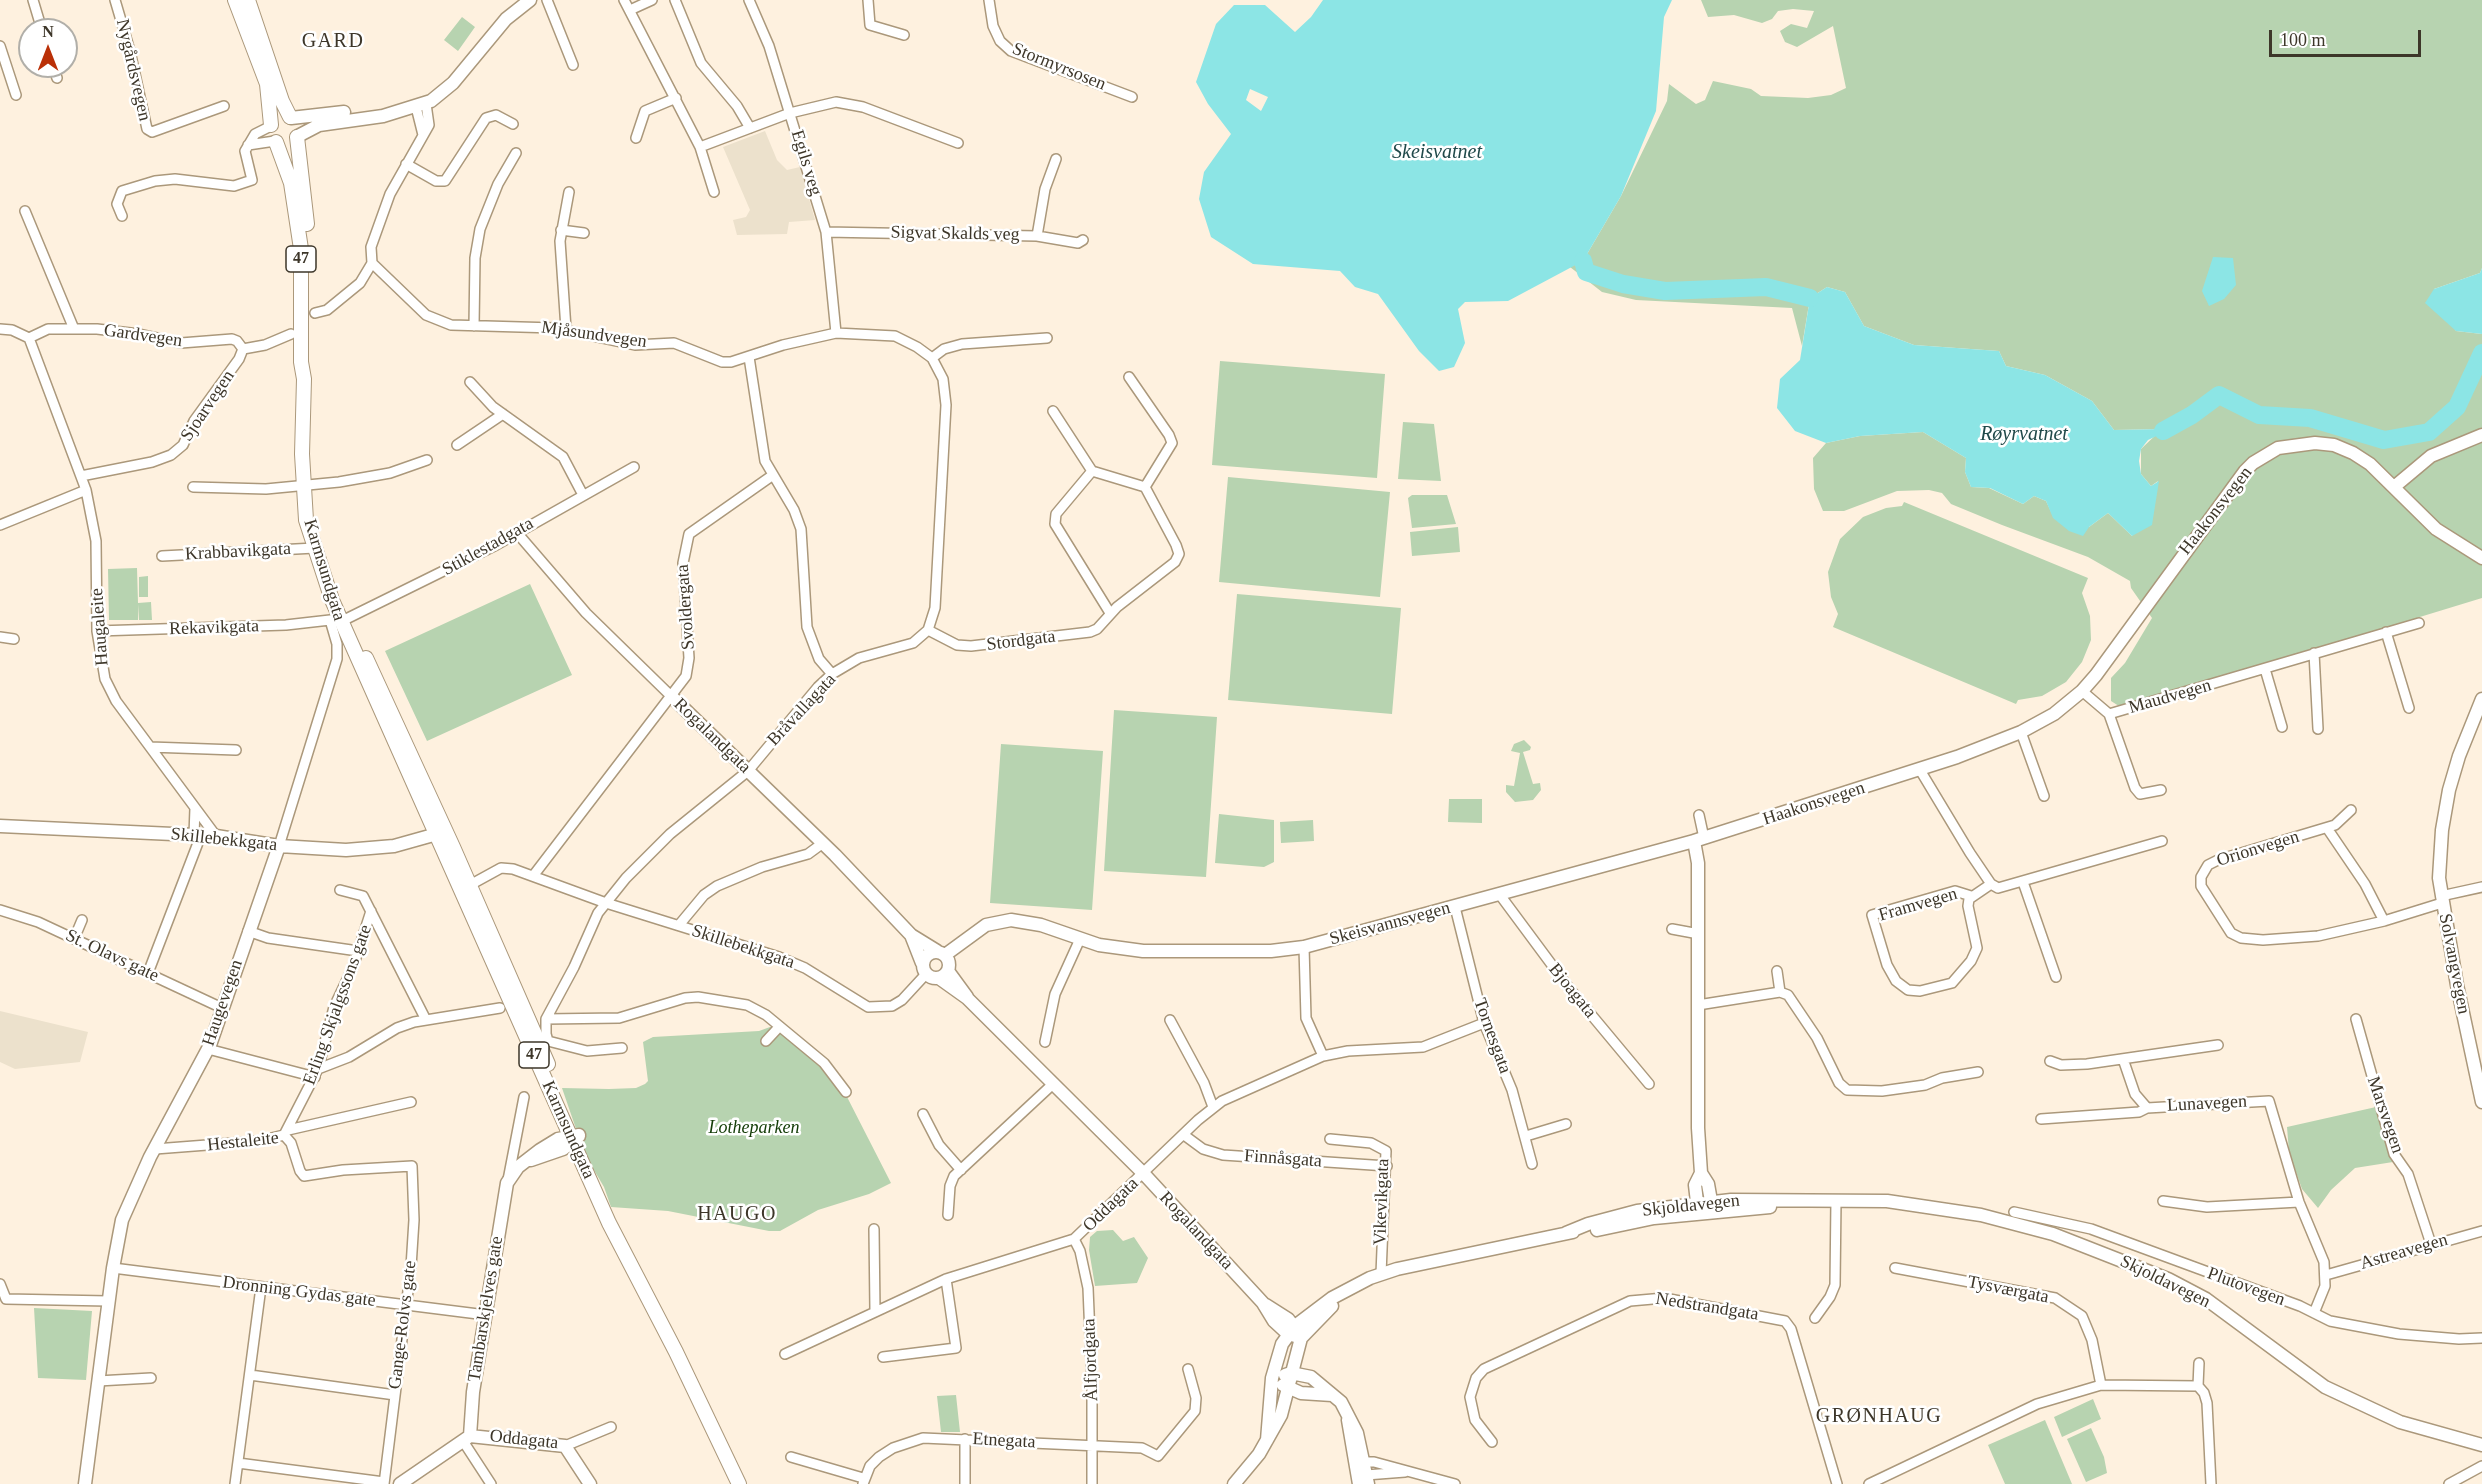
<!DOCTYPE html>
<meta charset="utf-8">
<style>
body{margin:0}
#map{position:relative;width:2482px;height:1484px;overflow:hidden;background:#fef1df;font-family:Georgia,serif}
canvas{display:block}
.north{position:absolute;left:18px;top:18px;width:60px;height:60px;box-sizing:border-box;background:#fff;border:2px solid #b1afa9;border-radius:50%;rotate:0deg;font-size:16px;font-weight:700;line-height:24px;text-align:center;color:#3d3629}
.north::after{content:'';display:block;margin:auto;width:21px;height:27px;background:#ba3007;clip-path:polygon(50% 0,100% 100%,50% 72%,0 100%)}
.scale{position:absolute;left:2269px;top:30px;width:152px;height:27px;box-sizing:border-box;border:3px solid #3d3629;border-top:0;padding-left:8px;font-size:18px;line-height:21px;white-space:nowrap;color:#3d3629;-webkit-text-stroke:4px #fff;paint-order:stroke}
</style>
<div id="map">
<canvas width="2482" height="1484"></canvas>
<div class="north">N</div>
<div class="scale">100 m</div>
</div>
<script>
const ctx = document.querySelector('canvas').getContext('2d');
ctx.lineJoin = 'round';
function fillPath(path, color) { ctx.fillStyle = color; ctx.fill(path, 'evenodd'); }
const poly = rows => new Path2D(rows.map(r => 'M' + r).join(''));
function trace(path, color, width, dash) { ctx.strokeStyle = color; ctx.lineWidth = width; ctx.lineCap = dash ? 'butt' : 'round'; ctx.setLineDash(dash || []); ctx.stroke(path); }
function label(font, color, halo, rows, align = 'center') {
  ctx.font = font + ' Georgia,serif'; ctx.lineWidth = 5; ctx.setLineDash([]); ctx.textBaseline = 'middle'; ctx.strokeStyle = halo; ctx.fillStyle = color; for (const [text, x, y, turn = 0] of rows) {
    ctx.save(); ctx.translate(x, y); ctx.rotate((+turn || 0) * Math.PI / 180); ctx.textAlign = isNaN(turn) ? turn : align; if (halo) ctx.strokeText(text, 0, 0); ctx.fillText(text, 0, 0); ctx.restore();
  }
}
fillPath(poly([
 [765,131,777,160,787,170,800,167,815,220,789,222,787,234,737,235,733,220,746,217,750,210,723,147],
 [0,1011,88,1032,80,1062,15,1069,0,1062]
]), '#ece1cc');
fillPath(poly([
 [1701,0,2482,0,2482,268,2480,273,2434,289,2456,331,2482,334,2482,598,2122,708,2111,701,2111,678,2125,663,2152,618,2131,588,2130,581,2088,557,2002,525,1951,504,1942,493,1929,490,1897,491,1844,511,1823,511,1814,489,1813,458,1826,443,1860,436,1923,432,1966,458,1965,472,1971,487,1989,488,2023,504,2034,496,2046,501,2054,518,2089,527,2108,513,2132,536,2158,481,2151,486,2141,474,2141,449,2162,429,2114,430,2092,401,2045,375,2006,366,1999,351,1914,345,1864,326,1845,292,1827,287,1810,298,1802,346,1792,308,1636,300,1602,292,1570,267,1583,261,1621,196,1667,101,1669,84,1696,104,1705,100,1713,81,1751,89,1761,96,1808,98,1831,95,1846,88,1833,26,1797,47,1785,42,1780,31,1791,24,1807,28,1814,11,1793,9,1778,11,1772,19,1762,23,1734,15,1708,17],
 [462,17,475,27,458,51,444,40],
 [1220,361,1385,374,1377,478,1212,465],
 [1403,422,1434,424,1441,481,1398,479],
 [1228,477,1390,492,1380,597,1219,582],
 [1412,495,1447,495,1456,524,1412,528,1408,498],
 [1904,502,2088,578,2082,593,2090,616,2091,640,2082,662,2066,682,2042,696,2018,700,2016,704,1833,627,1838,614,1831,597,1828,572,1840,539,1863,517,1886,508,1902,506],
 [1458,527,1460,552,1412,556,1410,532],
 [137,568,138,603,151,602,152,620,139,620,138,604,138,620,109,620,108,569],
 [148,576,148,597,139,597,139,577],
 [530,584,572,675,427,741,385,651],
 [1237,594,1401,608,1392,714,1228,700],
 [1114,710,1217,717,1206,877,1104,871],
 [1524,740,1531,747,1530,750,1523,752,1533,784,1540,783,1541,790,1533,800,1515,802,1506,792,1506,785,1514,786,1520,753,1511,751,1514,744],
 [1001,744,1103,751,1092,910,990,903],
 [1449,799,1482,799,1482,823,1448,822],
 [1219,814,1274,820,1274,862,1264,867,1215,863],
 [1313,820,1314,841,1281,843,1280,822],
 [770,1027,779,1028,809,1045,845,1093,891,1183,869,1194,818,1210,780,1231,769,1231,668,1211,611,1207,604,1187,585,1155,562,1088,609,1089,636,1088,645,1084,648,1081,643,1042,653,1037,759,1031],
 [2376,1107,2393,1162,2355,1168,2331,1190,2318,1208,2302,1189,2289,1152,2287,1127],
 [1113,1230,1123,1241,1134,1237,1148,1258,1137,1283,1095,1286,1089,1250,1090,1237,1097,1231],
 [34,1308,92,1311,86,1380,38,1378],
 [956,1395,960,1432,941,1432,937,1396],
 [2093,1399,2101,1419,2062,1437,2054,1417],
 [2045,1420,2072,1484,2005,1484,1988,1445],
 [2091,1428,2104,1457,2107,1473,2086,1482,2067,1439]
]), '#b7d3b0');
fillPath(poly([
 [1323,0,1672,0,1664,17,1656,111,1621,196,1583,261,1508,301,1465,302,1458,309,1465,343,1454,367,1439,371,1419,351,1378,294,1355,287,1340,271,1253,264,1211,237,1199,199,1204,172,1231,134,1208,104,1196,82,1216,24,1234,5,1265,5,1295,32,1311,17],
 [1250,89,1268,97,1261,111,1246,100],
 [2213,257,2233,258,2236,285,2224,299,2209,306,2202,291],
 [2482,268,2482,334,2456,331,2425,303,2434,289,2480,273],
 [1827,287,1845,292,1864,326,1914,345,1999,351,2006,366,2045,375,2092,401,2114,430,2162,429,2163,433,2148,440,2141,449,2139,461,2141,474,2151,486,2159,481,2152,525,2132,536,2108,513,2089,527,2083,536,2069,531,2053,518,2046,501,2034,496,2023,504,1990,488,1971,487,1965,472,1966,458,1923,432,1860,436,1826,443,1795,431,1777,408,1780,379,1800,360,1810,298]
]), '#8ce5e5');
trace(poly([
 [1583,261,1586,272,1623,284,1665,291,1766,287,1810,298],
 [2163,431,2192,415,2219,395,2259,415,2310,418,2384,440,2429,432,2457,407,2482,353]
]), '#8ce5e5', 18);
const street = poly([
 [33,0,42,30],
 [115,0,130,51,147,129,152,132,224,106],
 [547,0,573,65],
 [624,0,700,147,714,192],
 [675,0,701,63,737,106,750,128],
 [749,0,769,46,826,232,836,333],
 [868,0,870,25,904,35],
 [989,0,993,26,1000,41,1011,51,1132,97],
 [630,10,652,0],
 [0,46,16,95],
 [53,66,57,78],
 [416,107,423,135],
 [636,138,645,111,676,98],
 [248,145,275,141],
 [700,147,790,113,836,102,863,107,958,143],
 [406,164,436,181,445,181,486,118,496,115,513,124],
 [25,211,74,329],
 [122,216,117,204,122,191,155,181,175,179,234,186,252,180,245,151,255,134,271,126],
 [561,230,584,233],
 [826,232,1037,236,1078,243,1083,240],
 [1037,236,1045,189,1056,159],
 [372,263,426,315,451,325,555,328,635,345,674,343,722,362,731,362,783,345,836,333,895,336,917,347,932,358,943,379,946,405,935,608,928,630,913,643,859,658,832,674,818,687,748,771,670,834,626,878,598,913,574,967,546,1019,546,1034,548,1041,587,1051,622,1048],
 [315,313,327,310,360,283,372,263,371,247,390,194,429,125,426,104],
 [474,326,475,258,480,229,498,184,516,153],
 [0,329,12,330,29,338,86,490,96,541,97,631,105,679,116,701,216,836],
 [566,329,560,241,569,192],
 [29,338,48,329,97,329,139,334,181,343,232,339,237,341,243,349],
 [749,357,765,461,794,510,801,529,807,627,819,659,832,674],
 [932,358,944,349,962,344,1047,338],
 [470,382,493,407,563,457,583,495],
 [1053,411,1092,471,1145,487],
 [457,445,503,414],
 [1092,471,1056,514,1055,524,1110,613],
 [81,476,152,462,171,455,183,445,194,421,239,359,243,349,265,345,291,334],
 [193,487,266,489,339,482,390,473,427,460],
 [0,525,86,490],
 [518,534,586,613,672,697],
 [162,556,315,548],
 [340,622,496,545,634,467],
 [928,630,957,645,971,646,1090,632,1097,629,1117,607,1175,562,1179,554,1176,545,1145,487,1172,443,1169,435,1129,377],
 [97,631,286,625,330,620,337,644,337,659,279,846],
 [2386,632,2409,708],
 [0,637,14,639],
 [2314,653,2318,729],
 [2265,669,2282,727],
 [2082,691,2109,714,2419,623],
 [2109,714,2135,788,2140,794,2161,790],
 [2021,732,2044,796],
 [150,747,236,750],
 [1920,770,1970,853,1991,884,1998,888,2162,841],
 [2351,810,2335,825,2218,860,2208,865,2201,877,2201,886,2231,933,2241,938,2263,940,2318,936,2384,921,2442,903],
 [1699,815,1704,838],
 [2327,828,2365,884,2384,921],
 [194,835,195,808],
 [533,876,686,676,689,658,683,563,689,534,773,475],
 [2023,882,2056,977],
 [470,885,501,868,513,869,606,903,779,957,805,968,868,1007,892,1006,902,1000,926,974],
 [340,890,363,896,426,1020],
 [1500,895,1569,988,1649,1084],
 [1971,896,1955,891,1872,915,1887,965,1896,981,1908,990,1920,991,1952,983,1971,961,1977,948,1968,906,1969,899,1991,884],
 [2441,896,2482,887],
 [1455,907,1484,1023,1512,1090,1532,1164],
 [0,910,38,922,222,1008],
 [679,925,704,895,717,886,762,867,808,854,823,843],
 [1672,929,1699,934],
 [248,931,268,938,358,951],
 [74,939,82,920],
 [1304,947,1306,1018,1323,1056],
 [1777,971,1780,992],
 [148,973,201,835],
 [1698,1005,1780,992,1788,995,1817,1038,1839,1083,1847,1090,1882,1091,1925,1085,1942,1078,1978,1072],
 [546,1019,619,1018,685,998,698,997,747,1005,766,1015,824,1063,846,1092],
 [2356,1019,2394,1154,2408,1174,2431,1244],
 [1170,1020,1204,1083,1213,1107],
 [766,1041,779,1027],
 [1045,1042,1055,994,1080,939],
 [208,1049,315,1077],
 [2123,1059,2135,1094,2147,1108,2269,1101,2299,1202,2324,1262,2325,1286,2314,1313],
 [2050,1061,2061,1065,2087,1064,2218,1045],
 [318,1069,349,1057,397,1028,414,1022,500,1008],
 [923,1114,939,1145,961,1170],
 [2041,1119,2139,1112,2147,1108],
 [288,1130,411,1102],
 [284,1135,318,1069,334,1007,353,967,371,911],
 [1184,1135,1203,1149,1223,1155,1387,1166],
 [1526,1136,1566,1124],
 [1330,1139,1371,1143,1386,1151,1381,1274],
 [155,1149,259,1141,284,1135,291,1143,300,1171,304,1176,343,1170,412,1166,414,1220,411,1267,384,1484],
 [508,1180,524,1097],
 [2163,1201,2207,1207,2299,1202],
 [2014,1212,2091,1229,2300,1306,2330,1321,2399,1334,2459,1339,2482,1338],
 [948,1215,950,1186,954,1176,1054,1083],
 [874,1229,875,1311],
 [1074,1239,1080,1251,1088,1288,1092,1384,1092,1484],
 [113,1268,486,1315],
 [1895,1268,2055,1298,2082,1316,2092,1340,2101,1385],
 [2326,1275,2482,1231],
 [0,1284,6,1299,108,1301],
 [1815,1318,1830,1297,1835,1285,1836,1200],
 [785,1354,946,1279,1074,1239,1198,1120,1222,1101,1323,1056,1348,1051,1423,1047,1484,1023],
 [883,1357,956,1348,946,1279],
 [2199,1363,2198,1386,2204,1393,2207,1403,2211,1484],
 [250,1375,395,1395],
 [98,1381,151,1378],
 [965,1439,965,1484],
 [463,1441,491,1484],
 [1492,1442,1475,1420,1470,1397,1476,1378,1484,1369,1630,1301,1664,1298,1785,1321,1791,1329,1837,1484],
 [565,1446,611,1427],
 [791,1457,863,1478],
 [238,1463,384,1482],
 [1361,1465,1364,1462,1374,1462,1455,1484],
 [1363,1473,1366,1475,1405,1472],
 [235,1484,261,1287],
 [863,1484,870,1466,879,1457,893,1448,923,1438,1142,1448,1158,1456,1195,1411,1196,1398,1188,1369],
 [1869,1484,2037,1404,2101,1385,2198,1386],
 [2449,1484,2482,1466]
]);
const secondary = poly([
 [291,118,344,112],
 [298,136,319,125,383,116,431,101,453,83,506,19,530,0],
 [2394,487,2431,456,2482,435],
 [672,697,835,855,911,935,937,951],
 [2482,699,2459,756,2449,790,2442,830,2439,878,2457,985,2482,1102],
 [0,826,216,836,279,846,346,850,394,846,444,832],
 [911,935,922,963],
 '923 965a13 13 0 1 1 26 0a13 13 0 1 1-26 0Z',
 [945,955,986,925,1011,920,1041,925,1099,945,1143,951,1271,951,1304,947,1694,841],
 [948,971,967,997],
 [939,978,967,998,1144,1174,1263,1303,1274,1321,1287,1333,1301,1338],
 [531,1160,563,1149,579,1136],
 [1701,1173,1695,1185,1697,1202,1701,1207],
 [1705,1212,1711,1201,1708,1184,1701,1173,1698,1128,1698,863,1694,841,1957,757,2021,732,2054,714,2082,691,2096,675,2245,471,2253,463,2278,448,2315,443,2334,445,2353,453,2370,464,2436,529,2482,558],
 [1597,1230,1654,1218,1770,1207],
 [1566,1233,1588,1224,1637,1211,1731,1200,1887,1201,1981,1215,2053,1234,2168,1279,2206,1299,2325,1387,2400,1422,2482,1445],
 [1266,1305,1288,1319,1298,1332],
 [1285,1375,1291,1373,1311,1377,1341,1402,1357,1433,1368,1484],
 [1283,1385,1301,1393,1332,1395],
 [1348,1420,1359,1484],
 [470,1436,473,1392,507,1183,518,1167,540,1150,558,1139,579,1135],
 [470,1436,565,1446,590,1484],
 [1267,1440,1272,1378,1282,1344,1295,1326,1332,1298,1370,1278,1397,1269,1573,1232],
 [85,1484,113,1268,122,1220,150,1157,210,1045,279,846],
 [400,1484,470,1436],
 [1234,1484,1259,1454,1281,1415,1301,1338,1332,1306]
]);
const primary = poly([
 [235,0,267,84,271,125],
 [248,0,282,101,290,117],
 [297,137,307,224],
 [276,142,291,183,301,249,301,362,304,379,302,454,306,520,332,600,609,1223,676,1352,739,1484],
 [366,658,453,847,548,1064]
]);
trace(street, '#ab987b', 12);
trace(secondary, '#ab987b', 15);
trace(primary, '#ab987b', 16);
trace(street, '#fff', 9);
trace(secondary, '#fff', 12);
trace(primary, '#fff', 14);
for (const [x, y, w] of [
 [301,259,30],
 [534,1055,30]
]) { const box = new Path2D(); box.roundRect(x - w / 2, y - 13, w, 26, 4.5); ctx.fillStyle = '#fff'; ctx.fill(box); trace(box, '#3d3629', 1.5); }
label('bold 16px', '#3d3629', null, [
 ["47",301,259],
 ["47",534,1055]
]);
label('18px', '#3d3629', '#fff', [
 ["Stormyrsosen",1059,67,22],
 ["Nygårdsvegen",133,70,77],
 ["Egils veg",806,163,73],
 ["Sigvat Skalds veg",955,234,1],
 ["Mjåsundvegen",594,335,8],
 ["Gardvegen",143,336,8],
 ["Sjoarvegen",208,406,-56],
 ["Haakonsvegen",2216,511,-52],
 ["Stiklestadgata",488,547,-29],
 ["Krabbavikgata",238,552,-3],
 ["Karmsundgata",324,570,73],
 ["Svoldergata",686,607,-94],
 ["Haugaleite",100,627,-94],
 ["Rekavikgata",214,628,-2],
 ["Stordgata",1021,641,-7],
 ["Maudvegen",2170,697,-16],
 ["Bråvallagata",802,710,-47],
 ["Rogalandgata",712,736,44],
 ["Haakonsvegen",1814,804,-18],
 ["Skillebekkgata",224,840,6],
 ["Orionvegen",2258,849,-17],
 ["Framvegen",1918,905,-16],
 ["Skeisvannsvegen",1390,924,-15],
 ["Skillebekkgata",743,947,18],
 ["St. Olavs gate",112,956,25],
 ["Solvangvegen",2454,964,79],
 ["Bjoagata",1572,991,51],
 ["Haugevegen",223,1003,-71],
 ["Erling Skjalgssons gate",338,1005,-70],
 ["Tornesgata",1492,1036,70],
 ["Lunavegen",2207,1104,-3],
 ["Marsvegen",2385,1115,71],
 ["Karmsundgata",568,1130,66],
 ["Hestaleite",243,1142,-6],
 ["Finnåsgata",1283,1159,4],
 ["Vikevikgata",1382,1202,-88],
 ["Oddagata",1111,1205,-44],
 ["Skjoldavegen",1691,1206,-6],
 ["Rogalandgata",1196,1231,47],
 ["Astreavegen",2404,1252,-16],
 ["Skjoldavegen",2165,1282,26],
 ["Plutovegen",2246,1287,20],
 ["Tysværgata",2008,1290,11],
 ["Dronning Gydas gate",299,1292,7],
 ["Nedstrandgata",1707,1307,9],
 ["Tambarskjelves gate",486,1309,-81],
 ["Gange-Rolvs gate",403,1325,-83],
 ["Ålfjordgata",1091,1360,-92],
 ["Oddagata",524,1440,6],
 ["Etnegata",1004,1441,3]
]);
label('italic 18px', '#133c06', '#fff', [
 ["Lotheparken",754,1128]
]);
ctx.letterSpacing = '1.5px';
label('20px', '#3d3629', '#fff', [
 ["GARD",333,42],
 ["HAUGO",737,1215],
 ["GRØNHAUG",1879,1417]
]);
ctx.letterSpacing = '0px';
label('italic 20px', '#20494a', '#fff', [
 ["Skeisvatnet",1437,153],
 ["Røyrvatnet",2024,435]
]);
</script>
